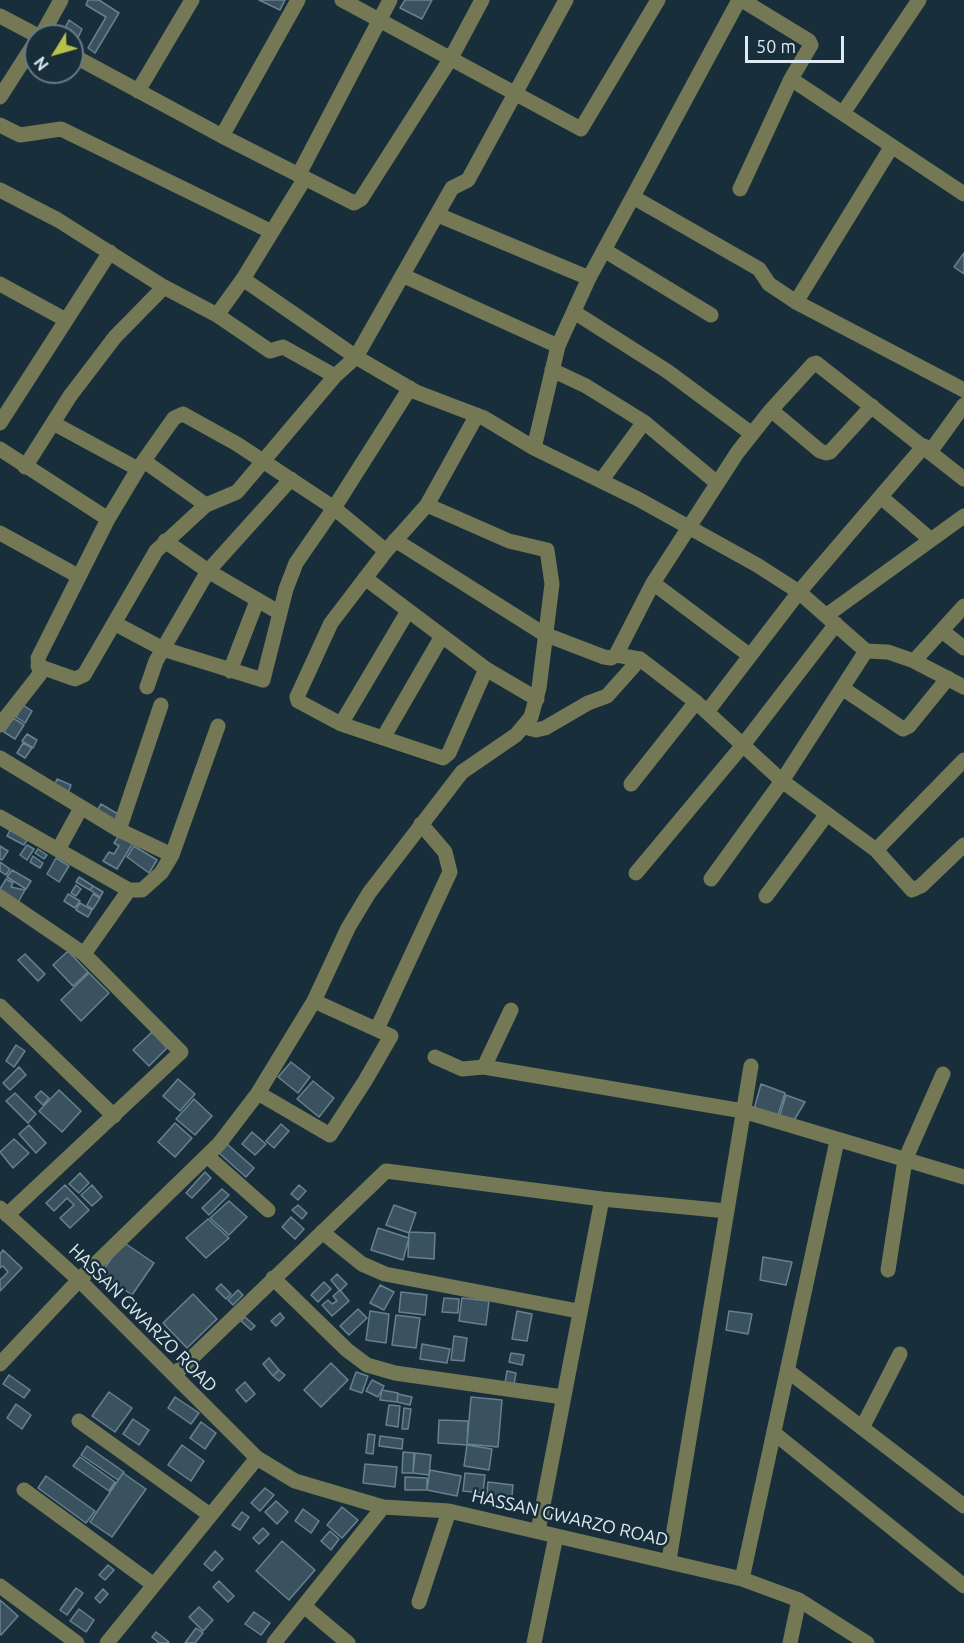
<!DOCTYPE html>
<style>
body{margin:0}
#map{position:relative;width:964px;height:1643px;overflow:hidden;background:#182f3b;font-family:Ubuntu,sans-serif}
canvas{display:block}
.north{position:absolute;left:24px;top:24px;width:60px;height:60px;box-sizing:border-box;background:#182f3b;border:2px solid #677a84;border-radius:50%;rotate:233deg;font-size:16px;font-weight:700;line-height:24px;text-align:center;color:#ddeaf2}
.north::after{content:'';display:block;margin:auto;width:21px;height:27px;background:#b8c146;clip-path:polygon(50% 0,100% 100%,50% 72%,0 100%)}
.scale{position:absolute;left:745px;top:36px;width:99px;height:27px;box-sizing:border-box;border:3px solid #ddeaf2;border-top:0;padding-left:8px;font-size:18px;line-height:21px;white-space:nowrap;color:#ddeaf2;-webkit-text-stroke:4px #182f3b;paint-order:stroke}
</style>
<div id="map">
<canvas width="964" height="1643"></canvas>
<div class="north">N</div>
<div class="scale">50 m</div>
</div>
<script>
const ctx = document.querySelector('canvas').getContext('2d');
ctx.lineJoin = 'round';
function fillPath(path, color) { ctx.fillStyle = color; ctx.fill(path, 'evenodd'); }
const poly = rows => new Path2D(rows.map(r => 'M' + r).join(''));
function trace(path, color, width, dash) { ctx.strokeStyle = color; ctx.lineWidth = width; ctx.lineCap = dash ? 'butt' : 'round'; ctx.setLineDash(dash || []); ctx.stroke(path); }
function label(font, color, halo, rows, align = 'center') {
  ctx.font = font + ' Ubuntu,sans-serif'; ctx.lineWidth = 5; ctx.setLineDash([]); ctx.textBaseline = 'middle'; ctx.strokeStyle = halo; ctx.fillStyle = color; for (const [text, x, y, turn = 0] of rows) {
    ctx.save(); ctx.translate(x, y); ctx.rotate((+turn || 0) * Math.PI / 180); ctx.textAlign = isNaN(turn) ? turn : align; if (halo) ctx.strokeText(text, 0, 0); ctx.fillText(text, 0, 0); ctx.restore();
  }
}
const building = poly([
 [88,0,99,0,119,13,95,53,88,48,106,17,86,5,88,0],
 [259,0,285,0,280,10,259,0],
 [405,0,432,0,422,19,400,8,405,0],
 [69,20,82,29,76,42,72,36,62,34,69,20],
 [964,253,964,274,954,267,964,253],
 [23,705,32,711,25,723,16,717,23,705],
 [13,718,24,725,15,739,4,732,13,718],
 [27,734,37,740,33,748,22,741,27,734],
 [23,743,32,748,25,758,17,753,23,743],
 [57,779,71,785,68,793,54,786,57,779],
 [101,804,123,817,116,828,95,814,101,804],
 [10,830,27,840,24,845,7,836,10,830],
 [120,834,133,843,117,869,103,861,109,852,114,854,119,846,114,843,120,834],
 [27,845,34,849,27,860,20,855,27,845],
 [0,846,8,851,2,860,0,859,0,846],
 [134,846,157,860,149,873,127,857,134,846],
 [38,849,47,855,44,859,35,853,38,849],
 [33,856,43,863,40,868,30,862,33,856],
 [56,858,69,866,59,882,47,874,56,858],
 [0,862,10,869,6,875,0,871,0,862],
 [12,870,31,881,26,889,7,877,12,870],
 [79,877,93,886,90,890,76,882,79,877],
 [6,879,13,883,11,887,25,890,16,906,0,896,0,889,6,879],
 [76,885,81,889,76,896,71,893,76,885],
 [93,886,103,892,100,897,90,890,93,886],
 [68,894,80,901,75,908,64,901,68,894],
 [93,894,100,898,93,909,87,905,93,894],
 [80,903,92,910,88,917,76,910,80,903],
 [68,951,88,972,73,986,53,965,68,951],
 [25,954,45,974,38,981,18,960,25,954],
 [89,973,109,993,81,1021,61,1000,89,973],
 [152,1032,167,1048,149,1066,133,1050,152,1032],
 [16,1045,25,1051,14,1067,6,1061,16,1045],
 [291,1062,310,1077,298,1093,278,1077,291,1062],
 [19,1067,26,1075,10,1090,3,1083,19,1067],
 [178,1079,195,1094,180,1111,163,1096,178,1079],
 [313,1081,334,1098,319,1117,297,1099,313,1081],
 [761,1084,785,1093,777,1118,753,1113,761,1084],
 [59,1090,81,1111,62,1132,39,1111,59,1090],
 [41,1091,49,1098,43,1105,35,1097,41,1091],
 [15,1093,36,1114,28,1123,6,1101,15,1093],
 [786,1095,805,1102,793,1122,779,1118,786,1095],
 [194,1099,212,1116,195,1135,176,1119,194,1099],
 [175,1123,192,1138,175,1157,158,1142,175,1123],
 [281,1124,289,1131,274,1148,266,1141,281,1124],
 [29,1125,46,1143,36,1153,19,1134,29,1125],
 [252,1132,266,1144,255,1155,242,1144,252,1132],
 [14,1139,29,1153,13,1168,0,1152,14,1139],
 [227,1144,254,1168,246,1177,219,1153,227,1144],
 [205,1172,211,1178,192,1198,186,1193,205,1172],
 [80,1173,89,1183,79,1193,69,1184,80,1173],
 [65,1185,89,1210,70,1228,60,1218,74,1205,67,1198,54,1211,46,1203,65,1185],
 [92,1185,102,1197,92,1206,81,1195,92,1185],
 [299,1185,306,1191,298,1200,291,1194,299,1185],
 [222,1189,229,1195,209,1215,202,1208,222,1189],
 [229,1201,247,1217,229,1235,210,1218,229,1201],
 [298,1205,307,1213,302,1219,292,1210,298,1205],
 [394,1205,416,1213,409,1233,386,1225,394,1205],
 [291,1217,304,1229,295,1239,282,1227,291,1217],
 [208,1219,229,1238,206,1258,186,1238,208,1219],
 [378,1228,409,1238,403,1260,371,1250,378,1228],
 [409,1232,435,1233,434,1259,408,1257,409,1232],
 [123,1242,154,1263,132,1295,101,1273,123,1242],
 [3,1250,22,1268,0,1291,0,1280,8,1272,3,1266,0,1268,0,1254,3,1250],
 [763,1257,792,1262,786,1285,760,1280,763,1257],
 [337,1274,347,1284,340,1291,331,1280,337,1274],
 [324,1282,331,1289,318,1302,311,1295,324,1282],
 [221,1284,231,1294,226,1299,216,1289,221,1284],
 [380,1285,394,1292,384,1310,370,1303,380,1285],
 [238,1290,243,1295,233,1305,228,1300,238,1290],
 [340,1290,349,1301,332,1316,322,1305,328,1300,332,1304,337,1301,333,1296,340,1290],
 [401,1292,427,1295,425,1315,399,1312,401,1292],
 [193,1294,217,1319,187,1348,163,1323,193,1294],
 [444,1298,459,1299,458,1313,442,1312,444,1298],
 [462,1298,489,1301,486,1325,459,1321,462,1298],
 [358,1309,367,1318,349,1335,340,1326,358,1309],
 [370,1311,389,1314,386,1343,366,1340,370,1311],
 [517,1311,532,1314,527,1341,512,1339,517,1311],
 [729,1311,752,1314,748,1334,726,1330,729,1311],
 [280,1313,284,1318,276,1326,271,1321,280,1313],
 [396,1315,420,1318,416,1348,392,1345,396,1315],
 [245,1317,255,1326,251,1330,241,1321,245,1317],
 [454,1336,467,1338,464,1361,451,1360,454,1336],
 [422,1344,450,1349,447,1363,420,1359,422,1344],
 [511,1353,524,1355,522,1365,509,1362,511,1353],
 [269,1358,279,1370,273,1376,263,1364,269,1358],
 [331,1363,348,1380,321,1407,304,1390,331,1363],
 [279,1370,285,1375,279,1381,273,1376,279,1370],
 [507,1371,516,1373,514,1385,505,1383,507,1371],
 [356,1372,368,1376,362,1393,350,1389,356,1372],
 [9,1375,30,1390,24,1398,3,1384,9,1375],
 [372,1380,384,1386,378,1397,366,1391,372,1380],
 [245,1382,255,1394,246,1402,236,1390,245,1382],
 [382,1390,398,1393,397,1402,380,1400,382,1390],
 [109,1392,132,1408,115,1432,92,1416,109,1392],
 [398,1394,412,1397,410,1405,397,1402,398,1394],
 [175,1397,199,1413,191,1424,168,1408,175,1397],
 [471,1397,502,1400,498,1447,467,1444,471,1397],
 [16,1404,31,1415,22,1429,7,1418,16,1404],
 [389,1405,400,1406,398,1427,386,1425,389,1405],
 [404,1408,411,1409,408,1429,402,1429,404,1408],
 [133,1419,149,1430,139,1445,123,1434,133,1419],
 [439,1420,468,1421,467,1445,438,1443,439,1420],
 [201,1422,216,1433,205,1449,190,1438,201,1422],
 [368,1434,375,1435,373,1454,366,1453,368,1434],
 [380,1436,403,1439,402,1449,379,1446,380,1436],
 [182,1445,204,1461,191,1481,168,1465,182,1445],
 [467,1445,492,1449,489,1470,464,1466,467,1445],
 [87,1446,124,1472,118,1480,81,1455,87,1446],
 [403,1452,414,1453,413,1473,402,1473,403,1452],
 [415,1453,431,1455,429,1475,413,1473,415,1453],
 [80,1457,115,1482,109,1491,73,1466,80,1457],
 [365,1464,397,1467,395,1487,363,1483,365,1464],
 [430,1470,461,1476,457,1496,427,1490,430,1470],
 [123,1473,146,1489,112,1537,90,1522,123,1473],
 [465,1473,485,1475,483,1493,463,1491,465,1473],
 [46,1476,95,1511,86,1523,38,1488,46,1476],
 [405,1477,427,1478,427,1490,405,1490,405,1477],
 [488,1482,513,1485,511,1506,486,1503,488,1482],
 [265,1488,274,1495,260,1511,251,1503,265,1488],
 [276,1501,288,1512,277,1524,265,1512,276,1501],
 [342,1507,358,1520,342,1538,327,1525,342,1507],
 [303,1509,319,1521,311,1533,295,1521,303,1509],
 [242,1512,249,1517,240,1530,232,1525,242,1512],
 [263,1528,269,1534,259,1544,253,1538,263,1528],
 [330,1531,339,1539,331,1550,321,1541,330,1531],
 [282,1541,315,1570,289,1600,256,1571,282,1541],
 [215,1551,223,1559,212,1571,204,1564,215,1551],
 [108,1565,114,1570,105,1580,99,1575,108,1565],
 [219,1581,234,1596,228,1602,213,1587,219,1581],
 [76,1588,83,1593,67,1615,60,1610,76,1588],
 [103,1589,108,1594,100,1603,95,1598,103,1589],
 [0,1600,18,1616,1,1635,0,1634,0,1600],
 [199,1607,213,1620,203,1631,189,1617,199,1607],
 [79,1609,94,1620,86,1632,70,1621,79,1609],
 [254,1612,270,1623,261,1635,245,1624,254,1612],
 [196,1628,203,1633,195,1643,185,1643,196,1628],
 [156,1632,169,1642,168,1643,159,1643,152,1637,156,1632]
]);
fillPath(building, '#3a525f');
trace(building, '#688190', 1.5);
trace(poly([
 [342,0,581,129,658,0],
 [0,16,38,36],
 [41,36,61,0],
 [72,55,222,136,354,203,361,199,451,58,482,0],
 [791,79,964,194],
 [138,91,192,0],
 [0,97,36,41],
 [843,113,919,0],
 [0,125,20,135,61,129,272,232],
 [222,136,298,0],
 [299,174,390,0],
 [740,189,791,79,811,45,809,41,742,0],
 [0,190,58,220,164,287,217,315,270,351,283,347,335,376],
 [633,197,759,269,769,284,796,302,964,390],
 [438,215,589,278],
 [604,250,711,315],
 [404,276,558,346],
 [243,279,356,357,416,392,484,418,534,448,638,499,757,565,799,592,866,651,888,652,914,661,964,687],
 [0,284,66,320],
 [796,302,892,146],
 [574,312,667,371,752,434],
 [217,315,243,279,305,178],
 [552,370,586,386,644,422,717,483],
 [771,410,820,451,826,453,830,452,872,406],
 [477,415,427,505,386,551,331,623,297,697,298,701,341,724,443,758,449,753,486,669],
 [0,423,110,252],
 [53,423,138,469],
 [534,448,558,346,589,278,739,0],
 [0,449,108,519],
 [930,452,964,405],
 [144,461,206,505],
 [25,467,70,396,115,337,164,287],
 [601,481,644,422],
 [881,497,930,539],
 [0,533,78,576],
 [395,540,544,634,604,657,611,658,616,655,640,659,696,702,782,781,876,850,912,890,921,886,964,845],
 [165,541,208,571,280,613],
 [365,578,486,669,537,699],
 [653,583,749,655],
 [827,615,964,516],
 [114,623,163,649,263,680,286,589,296,563,334,508,410,388],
 [942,631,964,648],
 [616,655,653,583,737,453,771,410,813,364,816,363,964,479],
 [914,661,964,606],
 [38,666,75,679,84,675,156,551,206,505,237,492,335,376,356,357,452,188,468,180,566,0],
 [230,671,257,601],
 [147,687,156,661,208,571,291,479],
 [842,688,903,729,909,726,948,678],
 [707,712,799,592,924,446],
 [341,724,408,611],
 [0,725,40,674,38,658,108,519,138,469,174,418,183,414,237,444,334,508,386,551],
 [525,727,536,730,545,728,588,703,607,696,640,659],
 [383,738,442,636],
 [0,758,119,830,172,855],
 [631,784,696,702],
 [0,817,129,890,142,890,161,873,172,855,218,726],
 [119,830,161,705],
 [58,850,81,808],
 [876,850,964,760],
 [636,873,743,745,836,624],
 [711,879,782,781,866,651],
 [766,896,827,814],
 [0,897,84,954,181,1052,7,1215],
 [84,954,129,890],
 [0,1006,114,1116],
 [377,1029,450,872,445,852,421,824],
 [435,1057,462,1069,484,1067,743,1111,964,1177],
 [484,1067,511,1010],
 [258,1093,330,1135,365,1081,391,1036,314,1001],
 [207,1156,268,1210],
 [0,1208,79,1280,257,1458,295,1481,383,1507,449,1511,742,1579,799,1600,867,1643],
 [322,1232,362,1264,385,1274,578,1311],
 [888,1270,905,1160,943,1074],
 [273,1278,347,1350,367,1365,395,1373,563,1397],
 [0,1364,79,1280,219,1144,258,1093,314,1001,348,928,369,893,462,772,516,735,531,717,539,688,552,584,547,550,509,541,427,505],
 [788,1371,964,1506],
 [174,1375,386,1171,602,1199,727,1211],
 [79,1421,210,1515],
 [862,1428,900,1354],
 [774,1433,964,1586],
 [24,1490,154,1585],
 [538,1531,602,1199],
 [669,1560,751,1066],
 [742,1579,837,1141],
 [0,1586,77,1643],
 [419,1602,449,1511],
 [304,1606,348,1643],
 [107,1643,257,1458],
 [274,1643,383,1507],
 [534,1643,556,1536],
 [790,1643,799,1600]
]), '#747854', 15);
label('18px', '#ddeaf2', '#182f3b', [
 ["HASSAN GWARZO ROAD",143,1318,45],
 ["HASSAN GWARZO ROAD",570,1518,13]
]);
</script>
